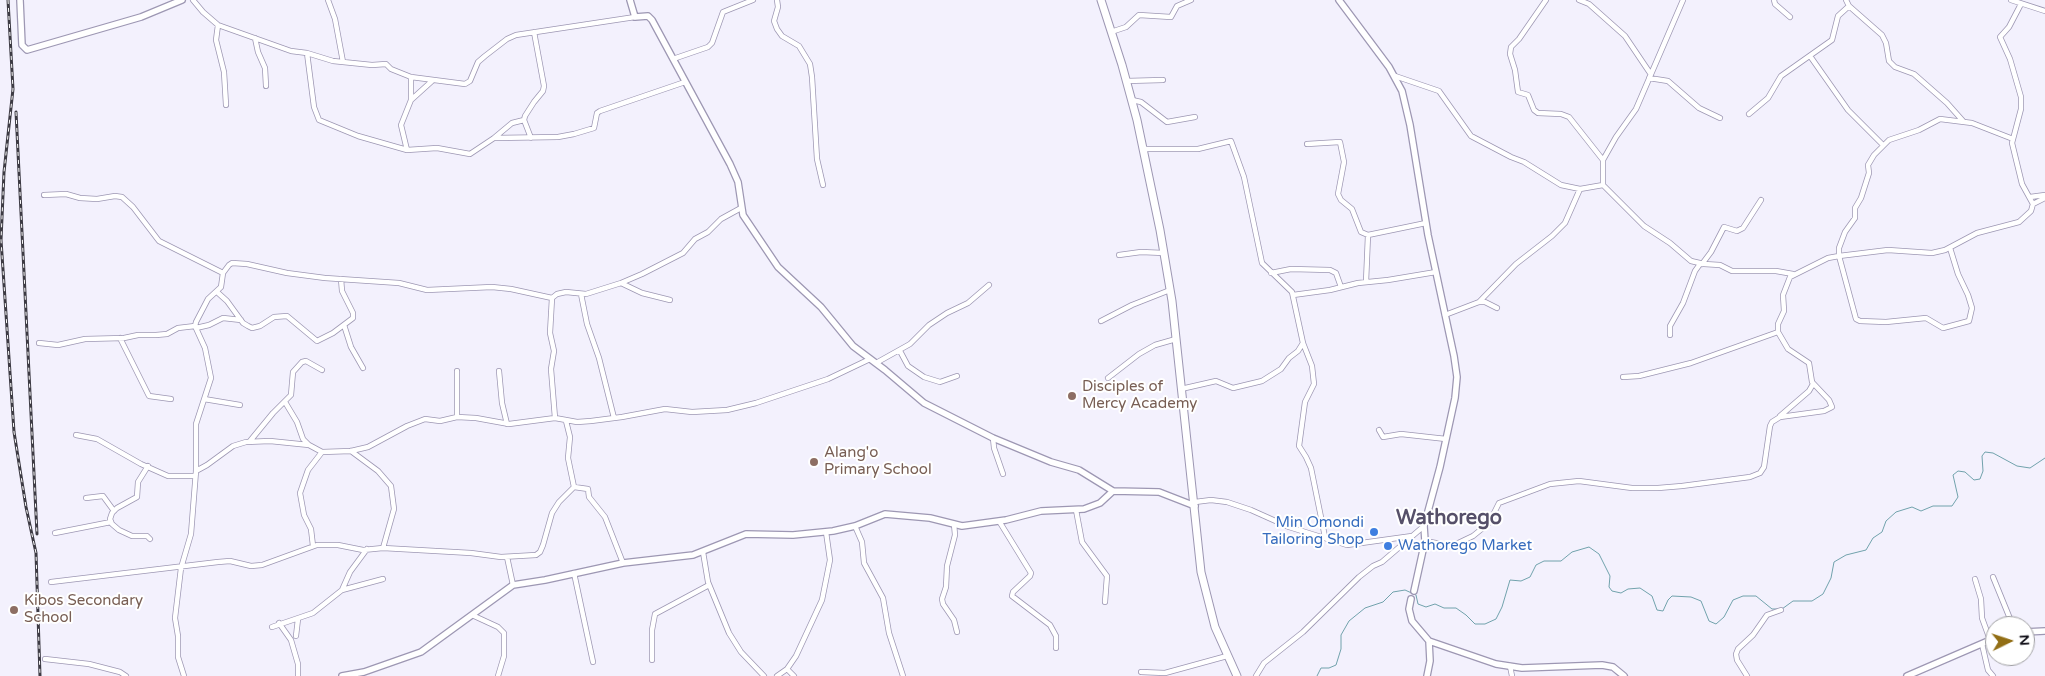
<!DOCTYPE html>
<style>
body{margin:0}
#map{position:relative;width:2045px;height:676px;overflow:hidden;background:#f3f1fd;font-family:"Varela Round",sans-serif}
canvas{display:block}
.north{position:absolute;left:1985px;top:616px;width:50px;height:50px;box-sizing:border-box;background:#fff;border:1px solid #9f9fa2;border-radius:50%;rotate:86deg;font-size:14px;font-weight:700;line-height:20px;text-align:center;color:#100e17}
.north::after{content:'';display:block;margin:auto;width:18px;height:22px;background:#926e15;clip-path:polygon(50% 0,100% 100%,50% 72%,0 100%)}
</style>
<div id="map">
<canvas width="2045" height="676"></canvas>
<div class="north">N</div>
</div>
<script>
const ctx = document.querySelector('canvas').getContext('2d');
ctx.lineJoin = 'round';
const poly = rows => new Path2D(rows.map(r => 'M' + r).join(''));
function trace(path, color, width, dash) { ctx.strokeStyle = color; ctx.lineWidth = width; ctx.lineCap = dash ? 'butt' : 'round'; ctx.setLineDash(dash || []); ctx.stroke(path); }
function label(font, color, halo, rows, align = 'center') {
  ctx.font = font + ' "Varela Round",sans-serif'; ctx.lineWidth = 4; ctx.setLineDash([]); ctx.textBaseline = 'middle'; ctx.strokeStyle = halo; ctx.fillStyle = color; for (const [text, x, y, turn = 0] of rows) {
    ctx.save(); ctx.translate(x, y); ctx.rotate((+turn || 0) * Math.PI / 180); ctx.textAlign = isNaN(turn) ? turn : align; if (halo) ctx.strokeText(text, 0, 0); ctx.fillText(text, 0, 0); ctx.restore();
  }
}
trace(poly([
 [1782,609,1793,601,1812,601,1823,594,1831,578,1834,562,1846,555,1866,550,1873,538,1882,532,1886,521,1896,512,1912,507,1921,511,1933,506,1952,506,1958,497,1953,475,1958,471,1965,472,1974,480,1980,479,1983,471,1982,456,1985,452,1993,453,2017,466,2030,468,2045,458],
 [1317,676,1321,668,1329,668,1336,665,1341,649,1341,635,1349,621,1365,608,1383,602,1393,592,1405,590,1416,595,1418,604,1426,607,1435,604,1444,608,1456,608,1466,615,1475,624,1485,624,1496,619,1502,607,1510,580,1521,581,1530,577,1536,565,1544,561,1561,561,1572,552,1589,547,1599,554,1610,576,1609,587,1612,591,1621,593,1628,589,1640,588,1652,596,1657,610,1663,611,1668,600,1672,596,1691,597,1701,601,1709,621,1716,624,1724,617,1733,600,1743,596,1756,596,1772,609,1778,609]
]), '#71a2ac', 1);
const minor = poly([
 [193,0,203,12,218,25,291,51,307,53,333,61,372,65,386,64,391,69,411,77,465,84,470,81,478,62,485,56,507,39,516,35,635,17],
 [328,0,335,19,343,62],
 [777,0,778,7,774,21,777,29,782,36,799,46,810,64,812,77,817,159,823,185],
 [1546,0,1519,39,1511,47,1510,54,1515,70,1518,92,1528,95,1534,110,1538,113,1561,114,1569,117,1603,160],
 [1579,0,1589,4,1625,36,1650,73],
 [1683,0,1636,109,1616,137,1603,160,1603,185,1644,226,1670,243,1691,261,1704,264,1720,265,1732,271,1776,271,1793,274],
 [1774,0,1775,4,1790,17],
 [1846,0,1849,6,1882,35,1886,43,1889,61,1895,67,1914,74,1947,103,1963,121],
 [2011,0,2045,11],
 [2021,4,2009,27,2000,37,2010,59,2021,97,2021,109,2012,143,2022,184,2033,204],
 [218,25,216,40,224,72,226,105],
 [1111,32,1126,27,1139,15,1171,17,1177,6,1191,0],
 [255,38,258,52,265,68,266,86],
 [307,53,314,107,319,120,358,136,407,150,437,148,470,154,494,138,558,137,574,134,594,128,597,113,600,111,685,82],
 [1810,56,1848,110,1883,145],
 [673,59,708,47,712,43,723,12,753,0],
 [1395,76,1439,91,1471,136,1511,157,1524,162,1561,185,1580,189,1603,185],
 [1649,78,1668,81,1699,108,1720,118],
 [1126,81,1163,80],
 [411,100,432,81],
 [1132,100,1141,102,1167,122,1195,117],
 [1749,114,1768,98,1781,76,1832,40,1838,16,1849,6],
 [494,138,512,123,524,120],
 [531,138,524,120,525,116,534,102,543,91,544,86,534,32],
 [1307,144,1340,142,1344,162,1338,194,1341,200,1352,209,1361,232,1368,235,1426,223],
 [1143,149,1198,149,1231,141,1244,177,1262,263,1292,292,1303,343,1312,366,1314,384,1305,402,1299,446,1306,457,1311,468,1325,537],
 [407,150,401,125,411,100,411,77],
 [44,195,66,194,80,198,97,199,115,196,122,197,133,207,159,241,223,273],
 [2030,197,2045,195],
 [1950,248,1958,274,1968,295,1972,308,1969,321,1943,328,1926,318,1886,322,1860,321,1856,319,1839,256,1839,248,1845,232,1855,218,1855,208,1861,198,1869,173,1868,165,1874,155,1889,140,1919,130,1940,119,1972,123,2013,139],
 [1119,255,1141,252,1164,253],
 [1702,264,1711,252,1724,227,1737,231,1743,228,1761,200],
 [1271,273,1291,269,1330,270,1336,273,1341,287],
 [1366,282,1368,235],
 [621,283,642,293,670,300],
 [217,292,227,301,243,323,248,326,252,328,260,326,274,317,287,316,317,341,333,333,353,318,353,313,342,291,341,279],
 [581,294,587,324,599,358,614,418],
 [1293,295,1330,290,1358,283,1388,280,1436,272],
 [552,298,550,333,554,351,551,369,555,418],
 [1479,302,1516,264,1552,236,1565,223,1580,189],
 [1445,315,1479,302,1485,302,1497,308],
 [1101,321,1132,305,1170,290],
 [344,325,351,347,363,368],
 [196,328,209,325,223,318,241,320],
 [1670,335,1670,326,1683,303,1695,271,1700,264],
 [120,338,149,396,171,399],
 [39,343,58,345,85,339,124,338,138,335,156,335,167,334,178,328,195,326],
 [900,351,908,366,924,377,940,382,957,376],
 [876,363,910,344,929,325,947,313,968,303,989,285],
 [499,371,502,403,507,424],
 [1623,377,1639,376,1691,363,1778,332],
 [1108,378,1139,354,1155,345,1176,339],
 [1181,389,1216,381,1233,388,1262,381,1281,369,1289,358,1298,351,1303,343],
 [204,399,240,405],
 [285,402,297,422,303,439,309,445,322,452],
 [1780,416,1809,391,1813,384],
 [457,417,457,371],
 [566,421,570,437,568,458,574,487],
 [1379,430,1383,437,1401,434,1446,439],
 [76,435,97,439,141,464,168,476,195,476],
 [993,438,994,448,1003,474],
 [250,441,273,413,291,395,293,372,302,362,306,361,322,370],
 [351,451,378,471,391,486,394,509,383,548],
 [148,466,138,482,137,497,117,508,112,513,110,519,112,524,119,530,132,536,147,536,150,539],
 [196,471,207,465,233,446,246,442,270,441,309,445],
 [86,498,103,496,114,511],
 [1195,502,1211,500,1227,502,1251,510,1289,527,1347,545,1412,536],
 [1076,510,1082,542,1107,576,1105,602],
 [999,521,1031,573,1030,576,1013,592,1012,596,1050,625,1056,636,1056,648],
 [954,524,955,535,947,566,946,587,942,599,943,604,954,620,957,632],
 [855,526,862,542,864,563,883,598,889,633,903,676],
 [55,533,111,522],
 [1425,541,1452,546,1473,536,1489,523,1499,503,1550,484,1579,481,1632,488,1658,488,1682,486,1750,477,1760,473,1764,467,1770,426,1772,422,1780,417,1824,411,1832,407,1829,400,1812,382,1809,363,1788,349,1778,332,1778,324,1784,311,1783,295,1790,277,1828,258,1839,256,1888,250,1932,253,1945,250,1977,233,2019,222,2031,211,2033,204,2045,198],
 [313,546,311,529,304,515,300,493,308,470,322,452,351,451,368,447,407,426,425,419,440,421,457,417,476,418,509,424,555,418,577,422,591,421,622,417,665,409,692,412,727,410,756,403,828,379,870,359],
 [703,552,708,582,729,633,741,652,764,676],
 [507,557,513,585],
 [574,573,593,662],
 [1993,577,2013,626],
 [1975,579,1981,599,1982,618,1990,640],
 [51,582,218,562,230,561,251,566,262,565,317,545,338,545,363,550,383,548,471,553,501,557,536,555,540,552,543,545,552,513,559,502,574,487,588,489,589,497,605,517,623,563],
 [342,590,350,572,367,549],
 [472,615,498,627,504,633,504,656,498,676],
 [279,623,291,640,298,664,298,676],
 [272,627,313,613,342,590,383,579],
 [296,636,298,619],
 [1982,644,1988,670,1993,676],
 [45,659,89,664,120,672,126,676],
 [652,660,652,630,655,614,709,585],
 [1510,666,1512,676],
 [787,669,794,676],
 [1141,672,1165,673,1227,656],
 [184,676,178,657,178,636,175,618,181,568,191,534,196,471,196,424,211,378,205,348,195,326,196,322,208,299,221,287,223,273,229,265,232,263,247,264,287,273,325,278,399,283,427,290,492,287,511,289,552,298,557,294,566,292,586,294,621,283,642,274,683,253,695,239,708,232,721,219,741,208],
 [777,676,787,669,796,656,822,600,830,560,826,532],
 [1256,676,1264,663,1303,632,1359,577,1373,566,1382,562,1424,526],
 [1747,676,1737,660,1736,654,1738,649,1753,635,1767,615,1781,610]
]);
const tertiary = poly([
 [20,0,22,45,27,50,141,17,182,0],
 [630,0,635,17,648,16,652,20,730,164,738,182,743,215,778,267,821,307,853,346,885,370,924,403,993,438,1051,462,1079,470,1113,491,1159,492,1195,506],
 [1339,0,1389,67,1402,91,1410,125,1428,235,1454,356,1457,377,1455,398,1440,467,1424,526,1425,541,1414,591],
 [1411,599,1409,609,1412,621,1429,641,1430,661,1427,676],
 [2025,632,2045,631],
 [1429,641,1496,664,1522,668,1602,665,1613,667,1624,676],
 [342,676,364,672,421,652,513,585,545,580,623,563,693,555,746,534,793,535,833,531,855,526,885,514,930,518,962,526,1006,520,1041,511,1084,509,1100,503,1113,491],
 [1907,676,1995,638]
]);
const primary = poly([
 [1101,0,1122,65,1137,120,1160,230,1172,301,1201,572,1215,627,1237,676]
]);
trace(minor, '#9d97b3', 6);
trace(tertiary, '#9d97b3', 8);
trace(primary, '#9d97b3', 9);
trace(minor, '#fff', 4.5);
trace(tertiary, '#fff', 5.5);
trace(primary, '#fff', 7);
const rail = poly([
 [8,0,13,89,4,172,1,240,14,432,26,507,36,553,40,676],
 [16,112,37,534]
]);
trace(rail, '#3c3a43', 3);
trace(rail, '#fff', 1, [4]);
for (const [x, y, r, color] of [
 [1072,396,5,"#8d6e63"],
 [814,462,5,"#8d6e63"],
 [1374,532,5,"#3f7fe0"],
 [1388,546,5,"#3f7fe0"],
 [14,610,5,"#8d6e63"]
]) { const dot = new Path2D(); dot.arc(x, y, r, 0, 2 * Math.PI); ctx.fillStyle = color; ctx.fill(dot); trace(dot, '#fff', 2); }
label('15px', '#785e54', '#fff', [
 ["Disciples of",1082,387],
 ["Mercy Academy",1082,404],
 ["Alang'o",824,453],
 ["Primary School",824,470],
 ["Kibos Secondary",24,601],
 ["School",24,618]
], 'left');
label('15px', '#366cbe', '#fff', [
 ["Min Omondi",1364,523],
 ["Tailoring Shop",1364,540],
 ["Wathorego Market",1398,546,"left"]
], 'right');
label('bold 20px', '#565069', '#fff', [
 ["Wathorego",1449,519]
]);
</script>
